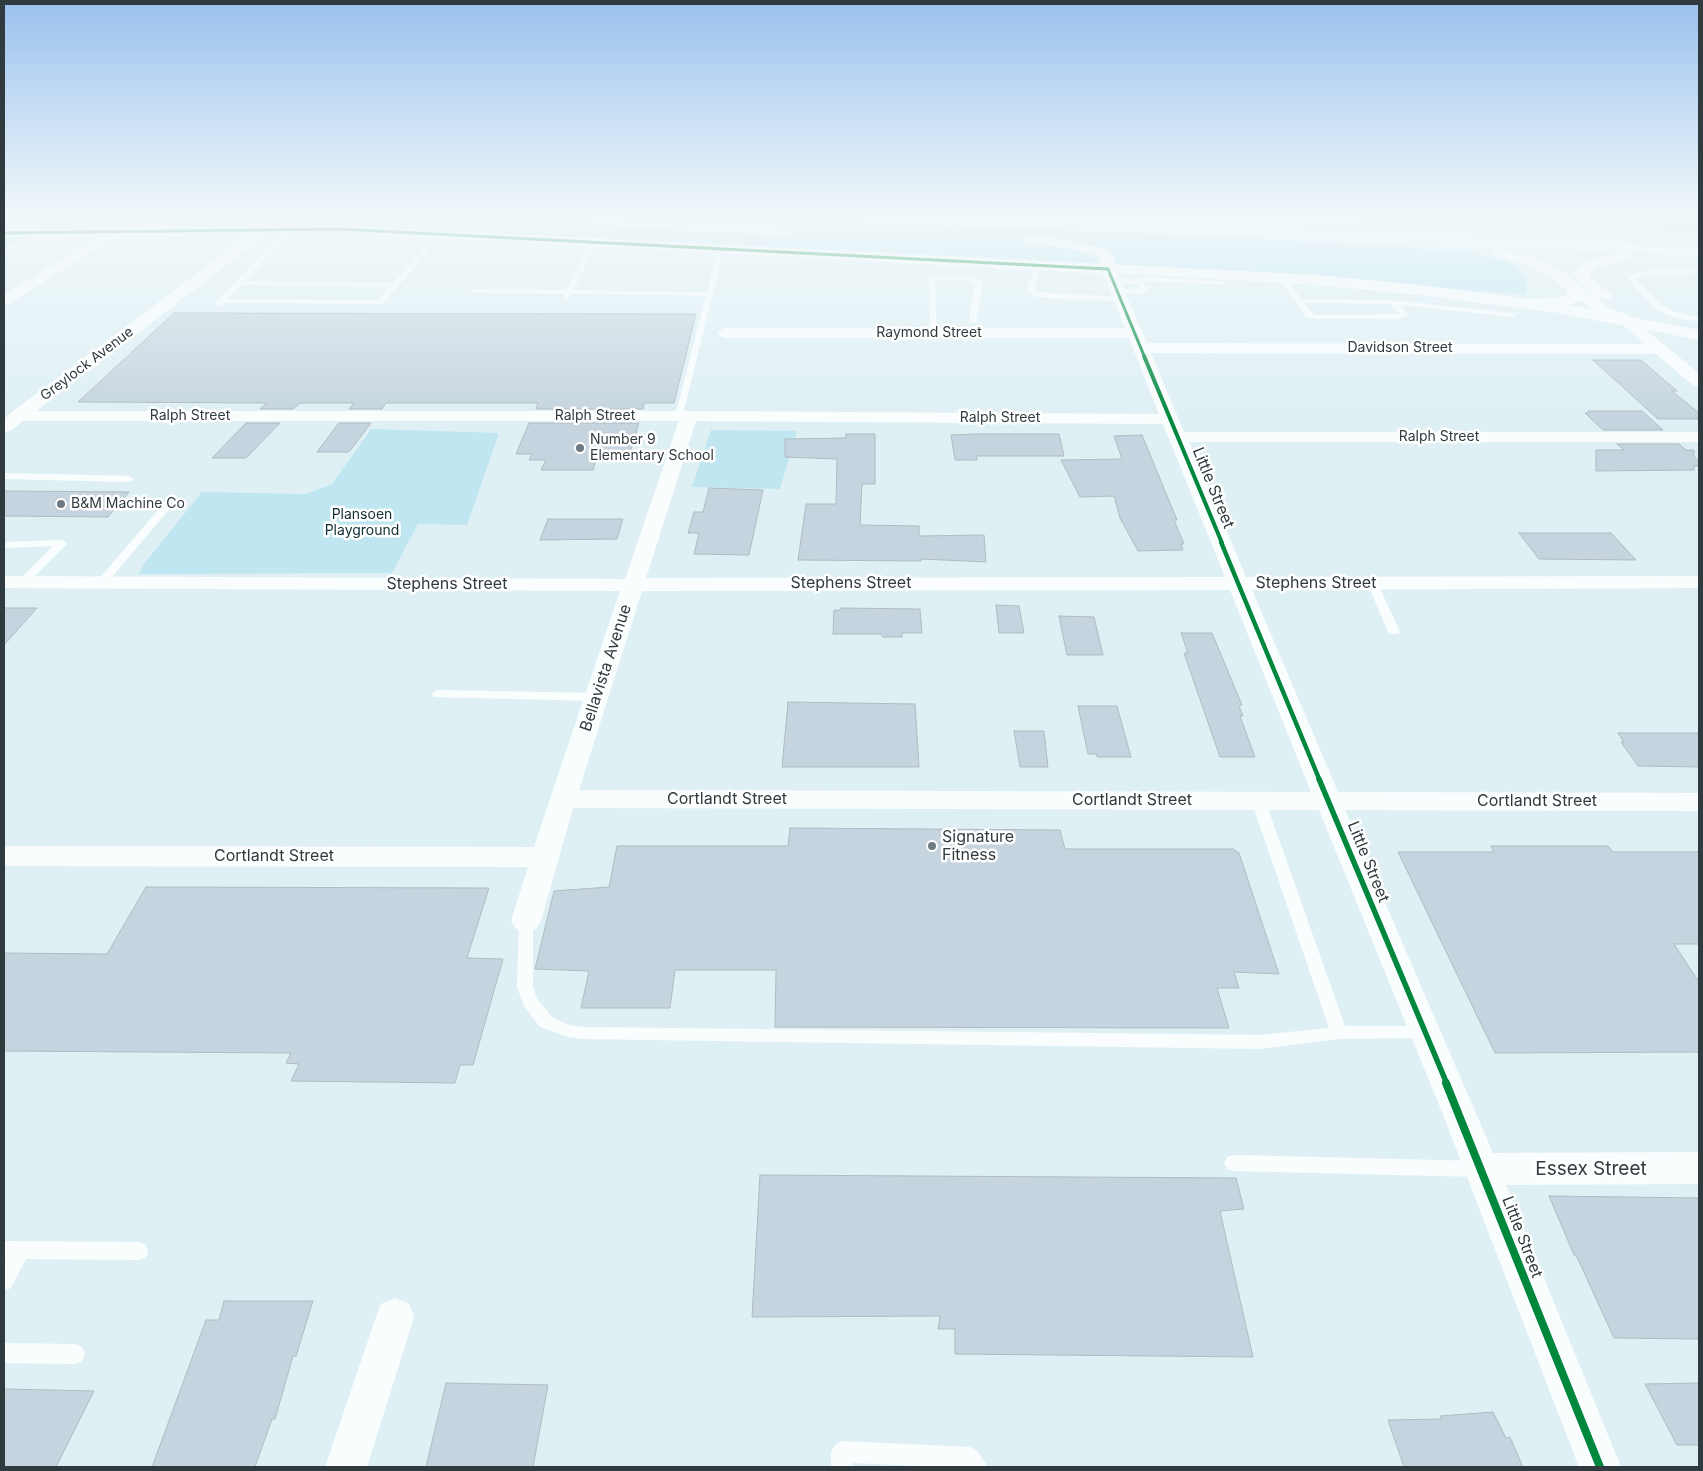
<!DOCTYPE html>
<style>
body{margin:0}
#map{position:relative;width:1703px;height:1471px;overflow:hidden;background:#dff0f5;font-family:Inter,sans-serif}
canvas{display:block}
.frame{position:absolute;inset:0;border:5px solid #2f3b3f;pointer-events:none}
</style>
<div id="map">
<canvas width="1703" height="1471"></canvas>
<div class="frame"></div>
</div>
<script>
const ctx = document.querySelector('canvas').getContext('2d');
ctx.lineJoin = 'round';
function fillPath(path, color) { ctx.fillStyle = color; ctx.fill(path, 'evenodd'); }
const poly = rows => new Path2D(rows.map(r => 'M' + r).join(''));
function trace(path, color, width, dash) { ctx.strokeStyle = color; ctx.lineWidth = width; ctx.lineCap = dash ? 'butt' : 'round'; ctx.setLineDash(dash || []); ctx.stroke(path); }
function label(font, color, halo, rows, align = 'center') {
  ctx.font = font + ' Inter,sans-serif'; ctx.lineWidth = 5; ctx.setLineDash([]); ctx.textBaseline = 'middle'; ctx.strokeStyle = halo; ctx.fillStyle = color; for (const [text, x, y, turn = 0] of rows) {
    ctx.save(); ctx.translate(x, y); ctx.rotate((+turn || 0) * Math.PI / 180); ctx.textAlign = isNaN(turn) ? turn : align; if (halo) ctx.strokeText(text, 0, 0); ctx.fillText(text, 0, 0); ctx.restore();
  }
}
fillPath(poly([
 [25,212,626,212,1207,236,1473,252,1472,253,1509,262,1526,277,1526,294,348,227,38,230,4,248,4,214],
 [1179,212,1239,212,1699,231,1699,235],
 [371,429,499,433,467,525,418,524,392,573,139,574,143,565,202,492,306,494,332,484],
 [711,430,797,431,780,489,692,487]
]), '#c0e6f2');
fillPath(poly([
 [1239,212,1699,212,1699,231]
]), '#c6d5f7');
const building = poly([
 [174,313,696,314,674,403,644,403,643,409,536,409,538,403,386,403,382,409,349,409,354,403,300,403,293,409,260,409,267,403,78,402,174,313],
 [1593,360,1641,360,1677,391,1672,391,1699,413,1699,419,1658,419,1593,360],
 [1588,411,1642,411,1663,430,1603,430,1585,413,1590,413,1588,411],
 [246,423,280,423,246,458,212,458,246,423],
 [339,423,371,423,349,452,317,452,339,423],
 [529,423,639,423,630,453,598,453,593,470,541,470,546,460,529,460,532,454,516,454,529,423],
 [846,434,875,434,875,484,862,484,860,525,919,526,919,536,984,535,986,562,921,559,921,561,798,560,806,504,836,504,837,459,785,457,785,439,846,438,846,434],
 [976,434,1059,434,1064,456,976,456,977,460,955,460,951,435,976,434],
 [1142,435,1177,520,1174,520,1184,544,1181,544,1183,550,1138,551,1120,518,1114,496,1080,497,1061,460,1122,459,1114,436,1142,435],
 [1617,444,1679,444,1686,450,1694,450,1694,457,1699,461,1699,466,1694,466,1694,470,1596,471,1596,450,1624,450,1617,444],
 [709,488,763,490,749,555,694,554,699,533,688,533,694,512,703,512,709,488],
 [4,491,129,492,108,517,4,516,4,491],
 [548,519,623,519,617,539,540,540,548,519],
 [1519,533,1611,533,1636,560,1539,559,1519,533],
 [996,605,1019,606,1024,633,999,633,996,605],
 [4,608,37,608,4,645,4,608],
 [841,608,920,609,922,633,902,633,902,637,883,637,881,634,833,634,834,610,840,610,841,608],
 [1059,616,1094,617,1103,655,1067,655,1059,616],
 [1181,633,1212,633,1242,705,1239,706,1243,716,1240,716,1255,757,1220,757,1184,653,1188,653,1181,633],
 [788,702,915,704,919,767,782,767,788,702],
 [1078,706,1117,706,1131,757,1097,757,1097,754,1088,754,1078,706],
 [1014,731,1044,731,1048,767,1020,767,1014,731],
 [1618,733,1699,733,1699,767,1638,766,1621,742,1624,742,1618,733],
 [790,828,1060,830,1065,849,1233,849,1239,853,1279,974,1234,972,1239,988,1217,988,1229,1028,775,1027,776,970,675,970,670,1008,581,1008,589,971,535,969,554,891,609,887,617,846,788,846,790,828],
 [1491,846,1608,846,1613,852,1699,852,1699,944,1674,944,1699,982,1699,1052,1495,1053,1398,852,1494,852,1491,846],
 [146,887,489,888,467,958,503,959,473,1065,460,1065,455,1083,291,1081,299,1064,286,1063,291,1053,4,1051,4,953,107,954,146,887],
 [760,1175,1236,1178,1244,1209,1220,1211,1253,1357,955,1354,955,1329,938,1329,940,1316,752,1317,760,1175],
 [1549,1196,1699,1198,1699,1339,1614,1338,1576,1255,1574,1255,1549,1196],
 [224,1301,313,1301,296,1356,293,1356,275,1419,272,1419,255,1467,152,1467,206,1320,219,1320,224,1301],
 [446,1383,548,1385,533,1467,426,1467,446,1383],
 [1699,1383,1699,1445,1677,1445,1645,1384,1699,1383],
 [4,1389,94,1391,56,1467,4,1467,4,1389],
 [1493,1412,1506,1438,1510,1437,1523,1467,1404,1467,1388,1420,1442,1419,1440,1416,1493,1412]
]);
fillPath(building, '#c5d4de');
trace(building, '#afbbc0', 1);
fillPath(poly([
 [292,227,295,229,294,230,245,281,393,283,438,233,443,234,383,304,224,303,222,306,216,306,216,302,236,281,292,227],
 [241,285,389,287,378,300,228,299,241,285],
 [594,240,597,242,574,290,707,292,718,249,721,247,724,249,682,418,675,416,706,296,572,294,567,300,563,298,565,294,473,293,469,291,473,289,567,290,591,242,594,240],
 [1038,263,1041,265,1035,289,1039,292,1120,297,1124,299,1120,301,1043,298,1033,296,1027,290,1035,265,1038,263],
 [1699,269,1699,273,1645,275,1636,279,1662,306,1678,313,1699,318,1699,322,1673,317,1656,310,1628,279,1633,274,1645,271,1699,269],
 [1283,276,1285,277,1301,299,1390,300,1512,313,1516,315,1512,317,1401,305,1408,315,1399,319,1313,319,1305,316,1279,278,1283,276],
 [1304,303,1389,304,1394,307,1400,314,1315,315,1304,303],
 [929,277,969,277,980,280,983,285,976,323,969,321,974,283,968,281,935,280,937,333,930,335,929,277],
 [1139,277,1223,281,1227,283,1223,285,1143,281,1148,292,1144,294,1114,293,1113,291,1117,289,1140,290,1137,284,1112,283,1108,281,1112,279,1136,280,1139,277],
 [4,473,129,476,134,479,129,482,4,479,4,473],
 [168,502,171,503,171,507,106,584,98,584,97,582,98,580,160,508,136,509,131,506,133,504,168,502],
 [62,540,67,543,66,545,27,584,19,584,18,582,19,580,53,546,4,548,4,542,62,540],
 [1372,579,1377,582,1400,632,1398,634,1390,634,1388,632,1367,582,1372,579],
 [438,690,597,693,603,697,597,701,434,697,432,694,434,691,438,690],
 [1258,796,1263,797,1265,800,1345,1026,1424,1026,1430,1027,1432,1032,1430,1037,1424,1038,1339,1039,1260,1049,583,1039,568,1037,540,1027,524,1006,517,987,519,921,521,917,526,916,531,917,533,921,533,987,537,999,552,1017,569,1025,583,1027,1260,1035,1329,1028,1251,800,1253,797,1258,796],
 [1233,1155,1480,1161,1486,1163,1489,1169,1486,1175,1480,1177,1233,1171,1227,1169,1224,1163,1227,1157,1233,1155],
 [4,1241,139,1242,146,1245,148,1251,146,1257,139,1260,26,1259,11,1288,4,1291,4,1264,6,1259,4,1259,4,1241],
 [4,1343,75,1344,82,1347,85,1354,82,1361,75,1364,4,1363,4,1343],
 [842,1441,970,1447,977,1451,988,1467,942,1467,853,1463,853,1467,831,1467,831,1452,835,1445,842,1441]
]), '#fafdfe');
fillPath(poly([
 [265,225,270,226,271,229,270,232,36,411,689,411,1159,414,1129,338,725,338,720,336,717,333,720,330,725,328,1125,328,1101,269,1108,265,1115,269,1147,343,1645,344,1618,321,1621,318,1626,316,1631,318,1699,373,1699,386,1693,385,1656,354,1151,353,1184,432,1699,432,1699,442,1189,442,1246,577,1699,576,1699,588,1252,590,1338,792,1699,793,1699,811,1345,810,1493,1153,1699,1152,1699,1184,1506,1185,1621,1467,1579,1467,1442,1112,1319,810,573,808,541,921,536,929,526,932,516,929,511,921,528,867,4,866,4,846,534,847,620,591,4,588,4,576,625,579,679,421,23,421,10,431,4,432,4,419,12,412,260,226,265,225],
 [696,421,1163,424,1225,577,646,578,696,421],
 [1230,590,1311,792,579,790,642,591,1230,590],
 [116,226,121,227,122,230,121,233,9,304,4,305,4,295,116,226],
 [395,1298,409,1304,414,1317,367,1467,325,1467,376,1317,381,1304,395,1298]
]), '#fafdfe');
fillPath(poly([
 [265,225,339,225,1108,264,1113,266,1116,269,1113,272,1108,274,339,233,4,237,4,229,265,225]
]), '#fafdfe');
fillPath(poly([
 [1108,264,1317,275,1420,285,1559,303,1699,330,1699,340,1559,313,1420,295,1317,285,1103,272,1100,269,1103,266,1108,264]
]), '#fafdfe');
fillPath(poly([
 [569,212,590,212,627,220,785,227,790,228,792,231,790,234,785,235,627,228,594,222,571,215,569,212],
 [749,212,852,212,1699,247,1699,255,756,216,749,212],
 [1030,236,1067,240,1101,248,1112,255,1115,260,1116,269,1113,272,1103,272,1099,258,1091,254,1067,248,1025,243,1023,240,1025,237,1030,236],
 [1497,249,1531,257,1561,270,1607,307,1632,317,1634,321,1632,325,1620,325,1595,313,1580,300,1567,306,1541,309,1516,306,1514,303,1516,300,1563,297,1566,295,1567,291,1551,276,1521,263,1492,256,1490,253,1492,250,1497,249],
 [1625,253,1630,254,1632,257,1630,260,1599,266,1590,272,1591,278,1610,293,1612,296,1610,299,1598,299,1576,280,1575,270,1590,259,1625,253]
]), '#fafdfe');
trace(poly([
 [4,233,339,229,1108,269,1145,358]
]), '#00873e', 3);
trace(poly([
 [1144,356,1222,543]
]), '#00873e', 4);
trace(poly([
 [1221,542,1320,781]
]), '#00873e', 4.5);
trace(poly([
 [1319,779,1447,1084]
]), '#00873e', 5.5);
trace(poly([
 [1446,1083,1600,1467]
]), '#00873e', 8);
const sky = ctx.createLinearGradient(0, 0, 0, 418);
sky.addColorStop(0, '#9ac1ee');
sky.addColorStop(0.51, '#f1f8fa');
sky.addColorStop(1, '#f1f8fa00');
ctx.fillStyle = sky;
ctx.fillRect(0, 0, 1703, 418);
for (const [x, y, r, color] of [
 [580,448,5,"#6d7a7f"],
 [61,504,5,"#6d7a7f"],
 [932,846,5,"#6d7a7f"]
]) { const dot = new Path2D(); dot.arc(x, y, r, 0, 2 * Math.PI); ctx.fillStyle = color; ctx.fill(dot); trace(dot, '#fff', 2); }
label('14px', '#2f3b3f', '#fff', [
 ["Raymond Street",929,333],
 ["Davidson Street",1400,348],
 ["Greylock Avenue",87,364,-37],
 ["Ralph Street",190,416],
 ["Ralph Street",595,416],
 ["Ralph Street",1000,418],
 ["Ralph Street",1439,437]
]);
label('14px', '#2f3b3f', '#fff', [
 ["Number 9",590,440],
 ["Elementary School",590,456],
 ["B&M Machine Co",71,504]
], 'left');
label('14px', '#102e37', '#fff', [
 ["Plansoen",362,515],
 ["Playground",362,531]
]);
label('16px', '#2f3b3f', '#fff', [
 ["Little Street",1213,488,68],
 ["Stephens Street",851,583],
 ["Stephens Street",1316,583],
 ["Stephens Street",447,584],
 ["Bellavista Avenue",606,668,-72],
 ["Cortlandt Street",727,799],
 ["Cortlandt Street",1132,800],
 ["Cortlandt Street",1537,801],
 ["Cortlandt Street",274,856],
 ["Little Street",1368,862,68],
 ["Little Street",1522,1237,69]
]);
label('16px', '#2f3b3f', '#fff', [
 ["Signature",942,837],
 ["Fitness",942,855]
], 'left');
label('19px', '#2f3b3f', '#fff', [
 ["Essex Street",1591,1169]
]);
</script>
